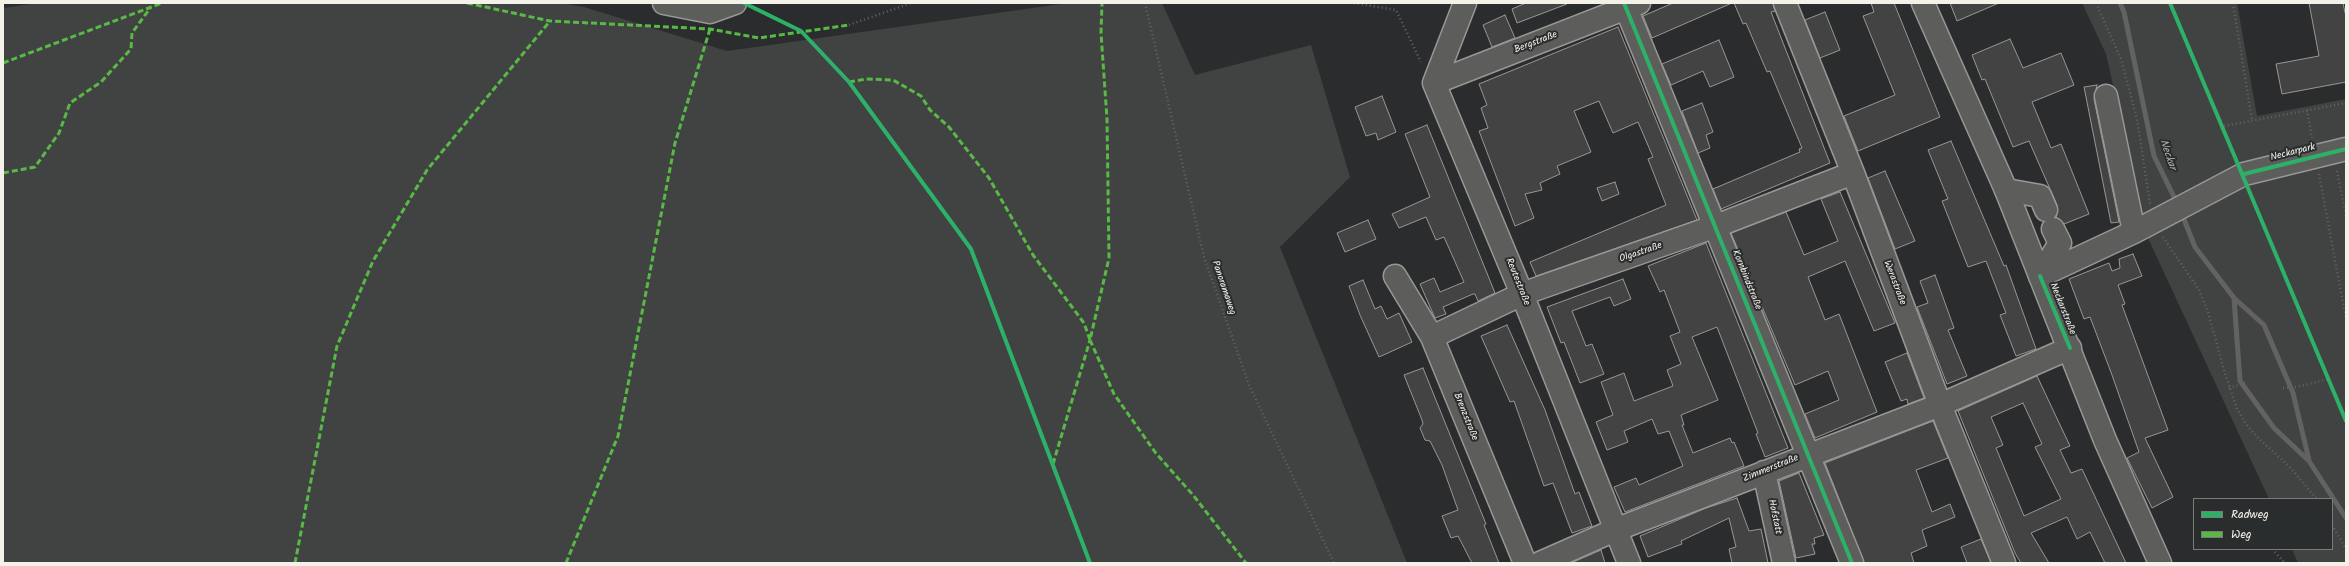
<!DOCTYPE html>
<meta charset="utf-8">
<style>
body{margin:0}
#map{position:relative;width:2349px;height:566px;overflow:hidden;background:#2b2c2d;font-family:Kalam,sans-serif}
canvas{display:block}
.frame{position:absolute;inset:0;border:4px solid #f4f1e8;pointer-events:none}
.legend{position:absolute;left:2193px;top:498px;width:140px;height:52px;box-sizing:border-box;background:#2a2d2e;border:1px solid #7b7b78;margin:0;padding:5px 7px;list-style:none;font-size:12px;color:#f4f1e8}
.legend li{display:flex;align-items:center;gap:8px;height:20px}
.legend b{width:20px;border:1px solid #7b7b78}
</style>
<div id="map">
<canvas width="2349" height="566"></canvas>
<div class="frame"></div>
<ul class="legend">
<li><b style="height:5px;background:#2db169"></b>Radweg</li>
<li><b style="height:5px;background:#58b947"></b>Weg</li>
</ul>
</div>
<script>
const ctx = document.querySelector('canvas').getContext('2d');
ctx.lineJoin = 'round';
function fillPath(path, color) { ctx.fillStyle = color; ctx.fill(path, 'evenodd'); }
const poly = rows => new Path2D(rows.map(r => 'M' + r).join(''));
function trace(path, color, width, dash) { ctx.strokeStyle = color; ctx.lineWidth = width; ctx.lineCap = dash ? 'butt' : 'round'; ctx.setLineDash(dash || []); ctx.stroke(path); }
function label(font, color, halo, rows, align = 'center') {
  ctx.font = font + ' Kalam,sans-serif'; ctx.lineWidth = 4; ctx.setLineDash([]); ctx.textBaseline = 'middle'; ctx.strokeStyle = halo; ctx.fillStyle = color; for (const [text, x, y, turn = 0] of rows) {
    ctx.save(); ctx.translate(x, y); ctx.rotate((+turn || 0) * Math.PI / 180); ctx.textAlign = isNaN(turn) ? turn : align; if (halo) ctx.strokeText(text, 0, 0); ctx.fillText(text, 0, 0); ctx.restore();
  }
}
fillPath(poly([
 [38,3,562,3,584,7,727,51,1068,3,1162,3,1195,75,1311,45,1350,177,1280,247,1407,563,3,563,3,8],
 [2082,3,2237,3,2257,116,2346,99,2346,563,2298,563,2292,549,2332,549,2332,499,2269,499,2148,238,2106,54]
]), '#414242');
trace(poly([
 [2120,3,2124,12,2154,156,2177,203],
 [2181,212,2195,247,2234,298,2240,381,2274,428,2309,461,2346,518],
 [2234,298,2264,325,2293,393,2309,460]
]), '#626361', 5);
const building = poly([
 [1526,3,1567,3,1567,4,1517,23,1512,9,1526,3],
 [1673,3,1732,3,1652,38,1643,16,1673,3],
 [1734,3,1773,3,1775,11,1771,12,1830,163,1721,209,1713,189,1800,152,1799,149,1802,148,1770,71,1767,72,1746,23,1743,24,1734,3],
 [1871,3,1894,3,1940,117,1858,151,1844,116,1895,95,1863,16,1874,12,1871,3],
 [1950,3,1999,3,1957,21,1950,3],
 [2309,3,2343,3,2346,17,2346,82,2282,94,2276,64,2319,56,2309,3],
 [1825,12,1840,50,1820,58,1805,20,1825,12],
 [1505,15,1515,38,1492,47,1483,25,1505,15],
 [1618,27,1697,220,1536,276,1530,262,1666,205,1648,159,1653,157,1638,122,1613,133,1599,101,1574,111,1591,152,1557,166,1560,174,1540,183,1542,190,1525,194,1534,218,1515,226,1479,131,1488,128,1481,108,1487,105,1479,84,1618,27],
 [2010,39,2023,68,2061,53,2074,85,2032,102,2051,148,2061,144,2089,214,2064,224,2056,217,2057,205,2029,141,2013,147,1985,79,1982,80,1972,55,2010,39],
 [1719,40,1734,77,1710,87,1703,71,1671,85,1662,64,1719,40],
 [2097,85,2094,99,2119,222,2111,223,2084,87,2097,85],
 [1382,96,1396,132,1378,140,1376,133,1366,136,1355,107,1382,96],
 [1702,103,1713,132,1706,135,1710,148,1698,153,1682,111,1702,103],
 [1427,125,1495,293,1478,301,1475,294,1473,294,1443,307,1446,314,1435,318,1420,284,1434,278,1440,292,1464,282,1444,237,1436,240,1426,217,1399,228,1392,214,1430,197,1405,134,1427,125],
 [1951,141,2004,266,2006,265,2036,349,2016,356,2000,315,2006,313,1986,261,1968,267,1942,201,1948,199,1928,150,1951,141],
 [1885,171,1915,241,1895,249,1868,178,1885,171],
 [1615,182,1619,194,1602,201,1597,188,1615,182],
 [1840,192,1895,323,1874,331,1845,261,1808,277,1825,320,1839,314,1877,412,1815,438,1805,414,1839,400,1828,371,1795,385,1731,233,1786,212,1804,255,1838,241,1821,199,1840,192],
 [1368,220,1376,239,1345,252,1337,233,1368,220],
 [1706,243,1788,448,1765,457,1756,434,1758,433,1717,327,1692,337,1718,400,1681,415,1684,425,1682,425,1693,453,1730,438,1732,443,1734,442,1744,466,1625,512,1614,487,1636,478,1639,485,1683,466,1669,431,1658,434,1652,419,1624,431,1628,442,1607,450,1596,422,1613,415,1601,382,1624,373,1634,401,1673,386,1667,370,1681,364,1670,336,1680,332,1664,290,1660,292,1648,266,1706,243],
 [2133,254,2142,276,2118,285,2125,304,2122,305,2168,430,2145,438,2173,497,2152,508,2127,458,2139,452,2112,375,2090,317,2084,319,2069,279,2109,263,2112,271,2120,268,2119,259,2133,254],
 [1935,275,1954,328,1948,330,1967,376,1947,384,1917,307,1928,303,1920,281,1935,275],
 [1623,279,1631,299,1614,306,1610,297,1572,311,1586,346,1592,344,1604,374,1580,383,1564,342,1561,343,1547,307,1623,279],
 [1363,280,1375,309,1381,306,1387,319,1399,313,1412,342,1379,357,1360,315,1349,286,1363,280],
 [1507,325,1545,410,1575,494,1579,492,1592,526,1572,533,1553,483,1544,486,1514,401,1510,402,1481,336,1507,325],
 [1907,353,1924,398,1908,404,1907,399,1901,401,1885,362,1907,353],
 [1423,368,1486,524,1484,525,1499,563,1472,563,1458,536,1451,538,1442,516,1458,510,1442,465,1430,441,1425,440,1420,428,1423,424,1422,420,1404,375,1423,368],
 [2037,376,2070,446,2060,450,2071,473,2082,469,2126,563,2105,563,2090,532,2077,539,2067,517,2031,533,2049,563,2021,563,2015,553,1958,411,2037,376],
 [2023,403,2042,444,2035,447,2061,499,2024,516,1996,448,2003,445,1991,417,2023,403],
 [1933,421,1948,458,1916,470,1932,512,1950,504,1955,517,1922,530,1927,546,1911,553,1914,563,1864,563,1825,463,1933,421],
 [1799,473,1824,535,1814,538,1815,544,1812,544,1815,554,1796,558,1779,481,1799,473],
 [1737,498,1749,531,1761,529,1768,563,1732,563,1729,549,1736,547,1729,518,1681,541,1682,544,1648,557,1640,536,1706,508,1737,498],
 [1981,539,1991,563,1967,563,1961,547,1981,539],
 [1601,550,1605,563,1571,563,1601,550]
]);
fillPath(building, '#434344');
trace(building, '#979796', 1);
const minor = poly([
 [664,3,710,12,735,3],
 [1465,3,1434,83,1522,294,1629,563],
 [1624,3,1852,563],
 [1785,3,1853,173,1940,405,2004,563],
 [1434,83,1639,3],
 [2106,96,2134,232],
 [2006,190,2040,196,2046,210],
 [1395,276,1432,337,1525,563],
 [2040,276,2134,232,2244,174,2346,149],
 [2040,276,2060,243,2053,229],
 [1432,337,1522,294,1716,226,1853,173],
 [1764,472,1784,563],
 [1540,563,1615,530,1940,405,2070,348]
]);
const major = poly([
 [1923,3,2006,190,2105,440,2160,563]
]);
trace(minor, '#979796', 25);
trace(major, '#979796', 25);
trace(poly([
 [1145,3,1204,257,1249,385,1334,563],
 [1354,3,1396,10,1421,62],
 [2096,3,2121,59,2137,119,2150,204],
 [2233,3,2252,120],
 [849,25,911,3],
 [2307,110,2312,138],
 [2224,126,2346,103],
 [2337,171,2346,216],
 [2319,174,2346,319],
 [2163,237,2199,290,2208,312,2224,370,2237,409,2246,424,2258,438,2288,465,2317,499],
 [2229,388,2245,383],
 [2283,388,2296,387,2329,379],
 [2332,525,2346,549],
 [2272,549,2285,563]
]), '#646464', 2.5, [1, 3]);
trace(minor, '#5d5d5c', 22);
trace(major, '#5d5d5c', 22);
trace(poly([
 [467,3,550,21,710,29,759,38,849,25],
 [3,63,162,3],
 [849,82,866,79,893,80,921,96,930,110,949,127,989,178,1033,255,1084,323,1090,340,1109,258,1107,119,1101,33,1102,3],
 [3,173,35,167,59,133,70,103,101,82,131,49,132,33,151,7],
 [1090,340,1114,394,1155,452,1193,495,1246,563],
 [1053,464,1090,340],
 [295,563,337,346,373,261,427,170,550,21],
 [566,563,618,436,675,143,710,29]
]), '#58b947', 3, [6, 3]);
trace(poly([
 [744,3,801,31,849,82,971,249,1090,563],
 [1624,3,1852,563],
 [2170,3,2346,421],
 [2244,174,2346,149],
 [2040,276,2070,348]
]), '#2db169', 4);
label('10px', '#f4f1e8', '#2a2d2e', [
 ["Bergstraße",1536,43,-21],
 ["Neckarpark",2293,153,-14],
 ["Olgastraße",1641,253,-19],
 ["Kornbindstraße",1746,280,68],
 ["Reutestraße",1517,282,68],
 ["Werastraße",1894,283,69],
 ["Panoramaweg",1223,288,71],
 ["Neckarstraße",2062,309,68],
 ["Brenzstraße",1465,417,68],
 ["Zimmerstraße",1771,469,-22],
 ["Hofstatt",1774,517,78]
]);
label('italic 11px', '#b5b3ae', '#2a2d2e', [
 ["Neckar",2167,155,71]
]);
</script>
